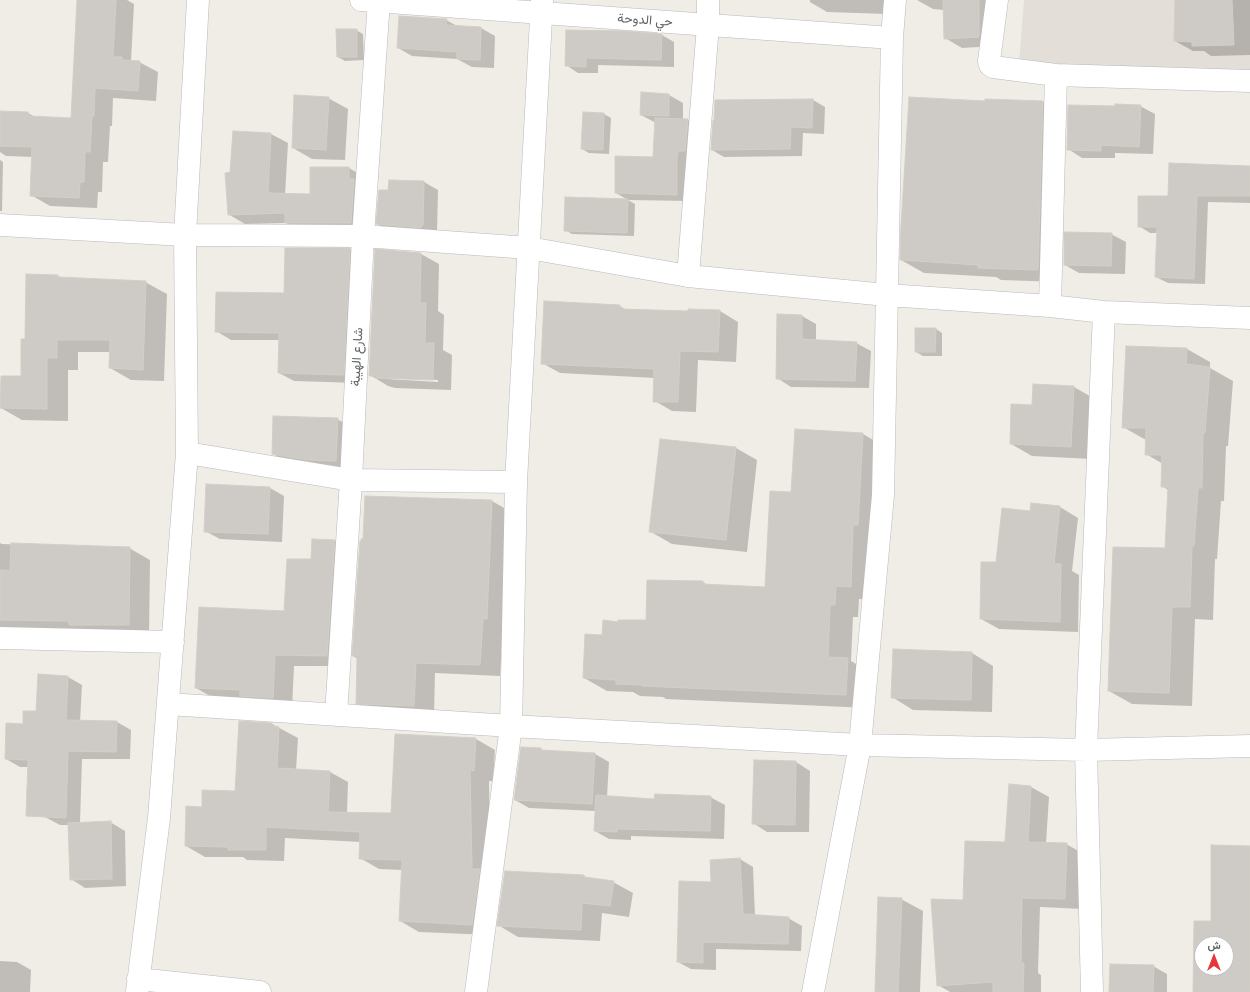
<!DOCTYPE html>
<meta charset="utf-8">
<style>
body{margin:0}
#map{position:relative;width:1250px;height:992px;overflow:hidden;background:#f0ede6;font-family:Quicksand,Vazirmatn,sans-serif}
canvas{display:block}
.north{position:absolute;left:1194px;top:936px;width:40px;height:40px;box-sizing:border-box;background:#fff;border:1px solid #bfc1c2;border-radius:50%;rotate:0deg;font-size:11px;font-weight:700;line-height:16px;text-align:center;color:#5e6366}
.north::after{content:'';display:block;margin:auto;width:14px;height:18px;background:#e6363b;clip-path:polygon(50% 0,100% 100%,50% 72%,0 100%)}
</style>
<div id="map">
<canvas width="1250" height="992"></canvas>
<div class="north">ش</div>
</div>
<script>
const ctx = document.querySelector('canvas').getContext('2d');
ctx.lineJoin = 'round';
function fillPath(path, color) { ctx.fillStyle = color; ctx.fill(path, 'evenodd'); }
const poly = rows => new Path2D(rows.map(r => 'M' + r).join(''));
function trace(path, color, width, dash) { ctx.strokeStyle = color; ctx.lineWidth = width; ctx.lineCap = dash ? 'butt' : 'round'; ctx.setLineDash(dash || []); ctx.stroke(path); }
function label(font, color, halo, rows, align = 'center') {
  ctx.font = font + ' Quicksand,Vazirmatn,sans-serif'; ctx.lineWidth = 3.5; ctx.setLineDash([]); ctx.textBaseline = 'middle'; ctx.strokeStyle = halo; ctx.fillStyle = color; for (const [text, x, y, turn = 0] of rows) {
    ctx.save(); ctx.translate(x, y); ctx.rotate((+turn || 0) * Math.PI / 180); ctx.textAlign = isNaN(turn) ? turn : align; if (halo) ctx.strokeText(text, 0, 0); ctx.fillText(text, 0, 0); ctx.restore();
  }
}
fillPath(poly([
 [1024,0,1250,0,1250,80,1018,76]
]), '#e3ded8');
fillPath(poly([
 [78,0,127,0,134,4,131,61,139,62,158,72,156,101,113,98,112,126,110,126,108,162,103,162,102,192,98,192,97,208,50,206,31,195,33,157,6,156,0,152,0,112,28,113,35,117,72,119],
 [810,0,887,0,887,14,827,12,810,2],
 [917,0,1007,0,996,46,962,48,945,38,944,10,933,9],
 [1176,0,1250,0,1250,55,1211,56,1204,51,1193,51,1175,41],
 [399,16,446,20,459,27,481,28,495,36,494,68,472,67,457,59,412,56,398,48],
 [356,30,363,34,364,60,345,61,338,57],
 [567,31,662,35,674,42,674,67,598,65,598,73,578,73,566,65],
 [669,95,683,103,683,120,688,120,700,127,689,201,628,200,616,193,654,158,656,123,641,115],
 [328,98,348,109,345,160,312,159,293,148],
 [813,100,825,107,824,134,803,133,802,156,724,157,712,150],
 [986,102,1043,102,1065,115,1061,282,1001,280,996,277,924,273,901,260],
 [1140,106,1155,114,1153,154,1115,153,1115,158,1082,158,1068,149],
 [604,114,611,118,609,154,589,153,582,149],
 [271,134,288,143,285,195,311,195,349,168,366,178,368,233,303,232,286,223,245,224,228,214,231,173],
 [0,160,3,162,2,211,0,211],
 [1250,167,1250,203,1208,202,1205,284,1168,283,1156,277,1158,233,1150,233,1139,226,1169,197],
 [390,181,424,182,438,190,437,233,392,232,377,224,389,191],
 [566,198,628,200,635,204,634,236,572,234,565,230],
 [1111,234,1126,242,1125,274,1079,273,1065,265],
 [350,249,364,258,358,383,294,381,279,373,280,340,231,340,216,331,285,294],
 [421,254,439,264,438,311,444,315,443,350,452,355,451,390,395,388,388,386,370,375],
 [387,377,438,380,438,382,387,379],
 [58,276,62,278,145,282,167,294,164,381,131,380,110,368,110,352,78,352,78,370,68,370,68,421,22,420,1,408,22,377,26,340],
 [619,306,627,310,689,312,720,311,738,322,736,362,698,360,696,412,672,411,655,401,655,378,560,373,542,363],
 [778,315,802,316,816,324,816,341,856,343,871,351,869,388,791,387,777,378],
 [936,329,942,333,942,356,923,356,916,352],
 [1187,349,1210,362,1210,368,1233,381,1228,446,1226,446,1224,501,1221,501,1217,559,1215,559,1213,620,1195,619,1192,706,1132,704,1109,691,1166,549,1168,490,1162,486,1163,464,1146,454,1146,440,1123,427],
 [1074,387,1095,399,1092,459,1032,456,1011,444],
 [337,419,351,427,350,468,287,462,273,454],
 [863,434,885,447,874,600,859,599,858,617,853,617,851,661,870,672,869,708,666,699,663,697,640,696,633,692,607,691,584,678,603,636,619,623,647,621,703,582,707,585,766,588,792,493],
 [736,448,757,460,747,552,672,544,651,532],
 [270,488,284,496,282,542,220,539,205,531],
 [492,501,511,512,500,676,435,673,434,717,377,714,357,703,358,659,353,656],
 [1060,507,1078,518,1072,571,1079,575,1078,632,999,629,981,619,997,563,1031,512],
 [334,541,354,552,346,666,294,666,292,709,215,699,196,688,285,612,312,560],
 [0,543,2,544,129,548,150,560,149,637,0,631],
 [972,653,993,666,992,712,913,710,892,697],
 [68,677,82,685,80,722,117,722,131,730,130,759,82,759,80,823,110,822,125,831,126,886,85,888,71,879,69,825,60,825,45,817,29,767,20,767,6,759,24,725,37,712],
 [272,724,298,738,296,770,330,772,348,782,347,813,392,814,476,739,495,750,493,781,489,781,491,935,419,932,400,921,402,870,379,869,360,858,361,842,285,838,284,861,247,860,243,857,205,857,186,846,203,808,236,792],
 [522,748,541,749,544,751,595,754,609,762,607,797,655,800,710,797,725,805,724,839,631,836,631,840,609,839,595,831,596,811,529,808,515,800],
 [755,762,796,762,810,771,809,832,767,832,753,823],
 [1010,785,1031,787,1049,797,1046,843,1066,844,1084,854,1083,909,1040,907,1038,973,1041,975,1041,992,950,992,938,985,964,901,1006,843],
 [740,859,753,867,755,916,788,918,802,926,801,951,716,949,716,970,691,969,678,962],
 [584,876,588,878,613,882,633,893,629,917,602,913,600,941,518,937,498,925],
 [901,899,923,911,920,992,876,992],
 [0,961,17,962,31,970,30,992,0,992],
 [1153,966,1167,974,1167,992,1110,992]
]), '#0003');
const building = poly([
 [77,0,116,0,113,57,122,57,122,60,140,61,138,91,95,88,94,116,92,116,90,152,85,152,84,182,80,182,79,198,30,196,32,147,0,146,0,111,28,112,29,116,71,118,77,0],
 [943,0,979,0,979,37,944,39,943,0],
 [1175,0,1232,0,1234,45,1192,46,1192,42,1174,41,1175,0],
 [399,16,447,19,446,25,481,27,480,60,457,59,457,52,397,48,399,16],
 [336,29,357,29,357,57,337,57,336,29],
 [566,30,625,31,662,34,661,60,586,58,586,67,565,66,566,30],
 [641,92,669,94,669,116,640,115,641,92],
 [294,95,329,97,326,150,292,148,294,95],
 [909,97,985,101,985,99,1043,101,1038,270,978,268,978,265,900,260,901,226,909,97],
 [813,99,812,128,791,127,790,149,711,150,713,120,714,120,715,100,813,99],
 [1115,104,1141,105,1139,147,1101,145,1101,151,1067,150,1068,105,1115,106,1115,104],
 [583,112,604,113,603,150,581,149,583,112],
 [655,118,688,119,685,151,678,151,677,156,677,195,615,193,615,156,653,157,655,118],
 [233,131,271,133,268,193,310,194,310,167,349,167,349,179,354,179,351,223,285,223,285,213,228,215,225,173,230,172,233,131],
 [1169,163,1250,166,1250,196,1197,196,1194,279,1155,277,1157,227,1138,227,1138,196,1168,196,1169,163],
 [389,180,424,181,423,225,422,225,421,228,376,224,379,190,388,190,389,180],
 [565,197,628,199,627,233,564,231,565,197],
 [1064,232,1112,233,1111,266,1064,265,1064,232],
 [285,248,350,248,344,375,278,373,279,333,215,332,216,292,284,293,285,248],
 [375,249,421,253,420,303,426,303,425,343,434,343,433,380,376,378,376,376,369,376,375,249],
 [26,274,58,275,58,277,146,281,143,370,109,368,110,340,57,340,57,358,47,358,47,409,0,408,1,376,21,376,21,339,25,339,26,274],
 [544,301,620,305,620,309,688,311,688,309,720,310,718,352,680,351,678,402,653,402,654,369,541,364,544,301],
 [777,314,802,315,802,339,857,342,855,381,776,379,777,314],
 [915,328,936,328,935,352,915,352,915,328],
 [1126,346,1187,348,1186,364,1210,367,1205,433,1203,433,1202,488,1198,488,1194,546,1192,546,1190,607,1172,607,1169,693,1108,691,1113,547,1165,548,1168,487,1161,487,1162,455,1145,455,1146,428,1122,428,1126,346],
 [1033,384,1074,386,1071,447,1010,444,1011,404,1032,405,1033,384],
 [273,416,338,418,336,461,307,460,272,454,273,416],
 [795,429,863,433,858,525,853,525,851,587,836,586,835,605,830,605,828,657,848,658,846,695,642,686,643,685,616,684,616,680,583,678,585,634,602,635,603,620,618,622,618,620,646,620,647,580,703,581,703,584,765,587,770,491,791,492,795,429],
 [660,439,736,447,726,540,649,532,660,439],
 [206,484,270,487,268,534,204,532,206,484],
 [365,496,492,500,487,619,483,619,480,665,416,663,414,706,356,704,357,656,352,656,360,541,361,542,361,539,363,539,365,496],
 [1031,503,1060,506,1054,564,1061,564,1060,622,980,619,981,562,996,562,1002,508,1030,511,1031,503],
 [312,539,335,540,327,656,275,655,273,698,240,696,240,690,195,688,199,607,284,611,287,559,311,559,312,539],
 [11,543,130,547,129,625,69,625,69,621,0,620,0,570,10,571,11,543],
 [893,649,972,652,971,700,891,698,893,649],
 [38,674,68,676,66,720,117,721,116,752,68,751,66,818,26,816,28,760,5,759,6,723,23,724,23,711,36,711,38,674],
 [239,721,272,723,272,726,279,727,277,768,330,771,328,812,391,813,395,734,476,738,474,771,470,770,472,869,480,869,472,925,399,921,402,860,359,859,360,832,266,827,266,850,228,850,228,847,185,846,186,806,202,807,202,790,235,791,239,721],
 [521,747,541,748,541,750,595,753,592,804,514,800,521,747],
 [754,760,796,761,795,825,752,824,754,760],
 [1009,784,1031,786,1028,842,1067,843,1065,899,1022,898,1021,963,1024,963,1023,992,993,992,993,982,937,986,931,899,963,900,965,841,1005,842,1009,784],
 [655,794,711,796,710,831,617,829,617,832,594,831,596,795,654,799,655,794],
 [111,821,112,879,70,880,68,823,111,821],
 [1211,845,1250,846,1250,992,1193,992,1194,921,1211,921,1211,845],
 [1202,944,1226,944,1226,968,1202,968,1202,944],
 [740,858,743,914,789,917,788,944,703,942,703,963,677,962,679,881,711,882,710,860,740,858],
 [505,871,584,875,584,877,614,881,610,906,582,903,581,930,497,926,505,871],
 [878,897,902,898,898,992,875,992,878,897],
 [1110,964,1154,965,1153,992,1109,992,1110,964]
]);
fillPath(building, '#cecac6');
trace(building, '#d4cec5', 1);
const minor = poly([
 [361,0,892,38,895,0],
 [997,0,989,61,990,65,993,67,1056,75,1250,81],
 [0,225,185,235,363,236,529,248,688,276,887,295,1050,306,1104,312,1250,318],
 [688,276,708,25,708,0],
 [1050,306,1056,75],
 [187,453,351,480,516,482],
 [0,638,173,642],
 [168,704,511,726,860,745,1086,750,1250,746],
 [336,715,351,480,363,236,379,0],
 [138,979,260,992],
 [137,992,159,818,187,453,185,235,198,0],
 [476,992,511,726,516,482,542,0],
 [813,992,860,745,883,495,892,38],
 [1092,992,1086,750,1104,312]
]);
trace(minor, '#b7b9bd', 23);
trace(minor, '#fff', 22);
label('13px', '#5e6366', '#fff', [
 ["حي الدوحة",645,20,4],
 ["شارع الهيبة",357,357,-87]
]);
</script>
